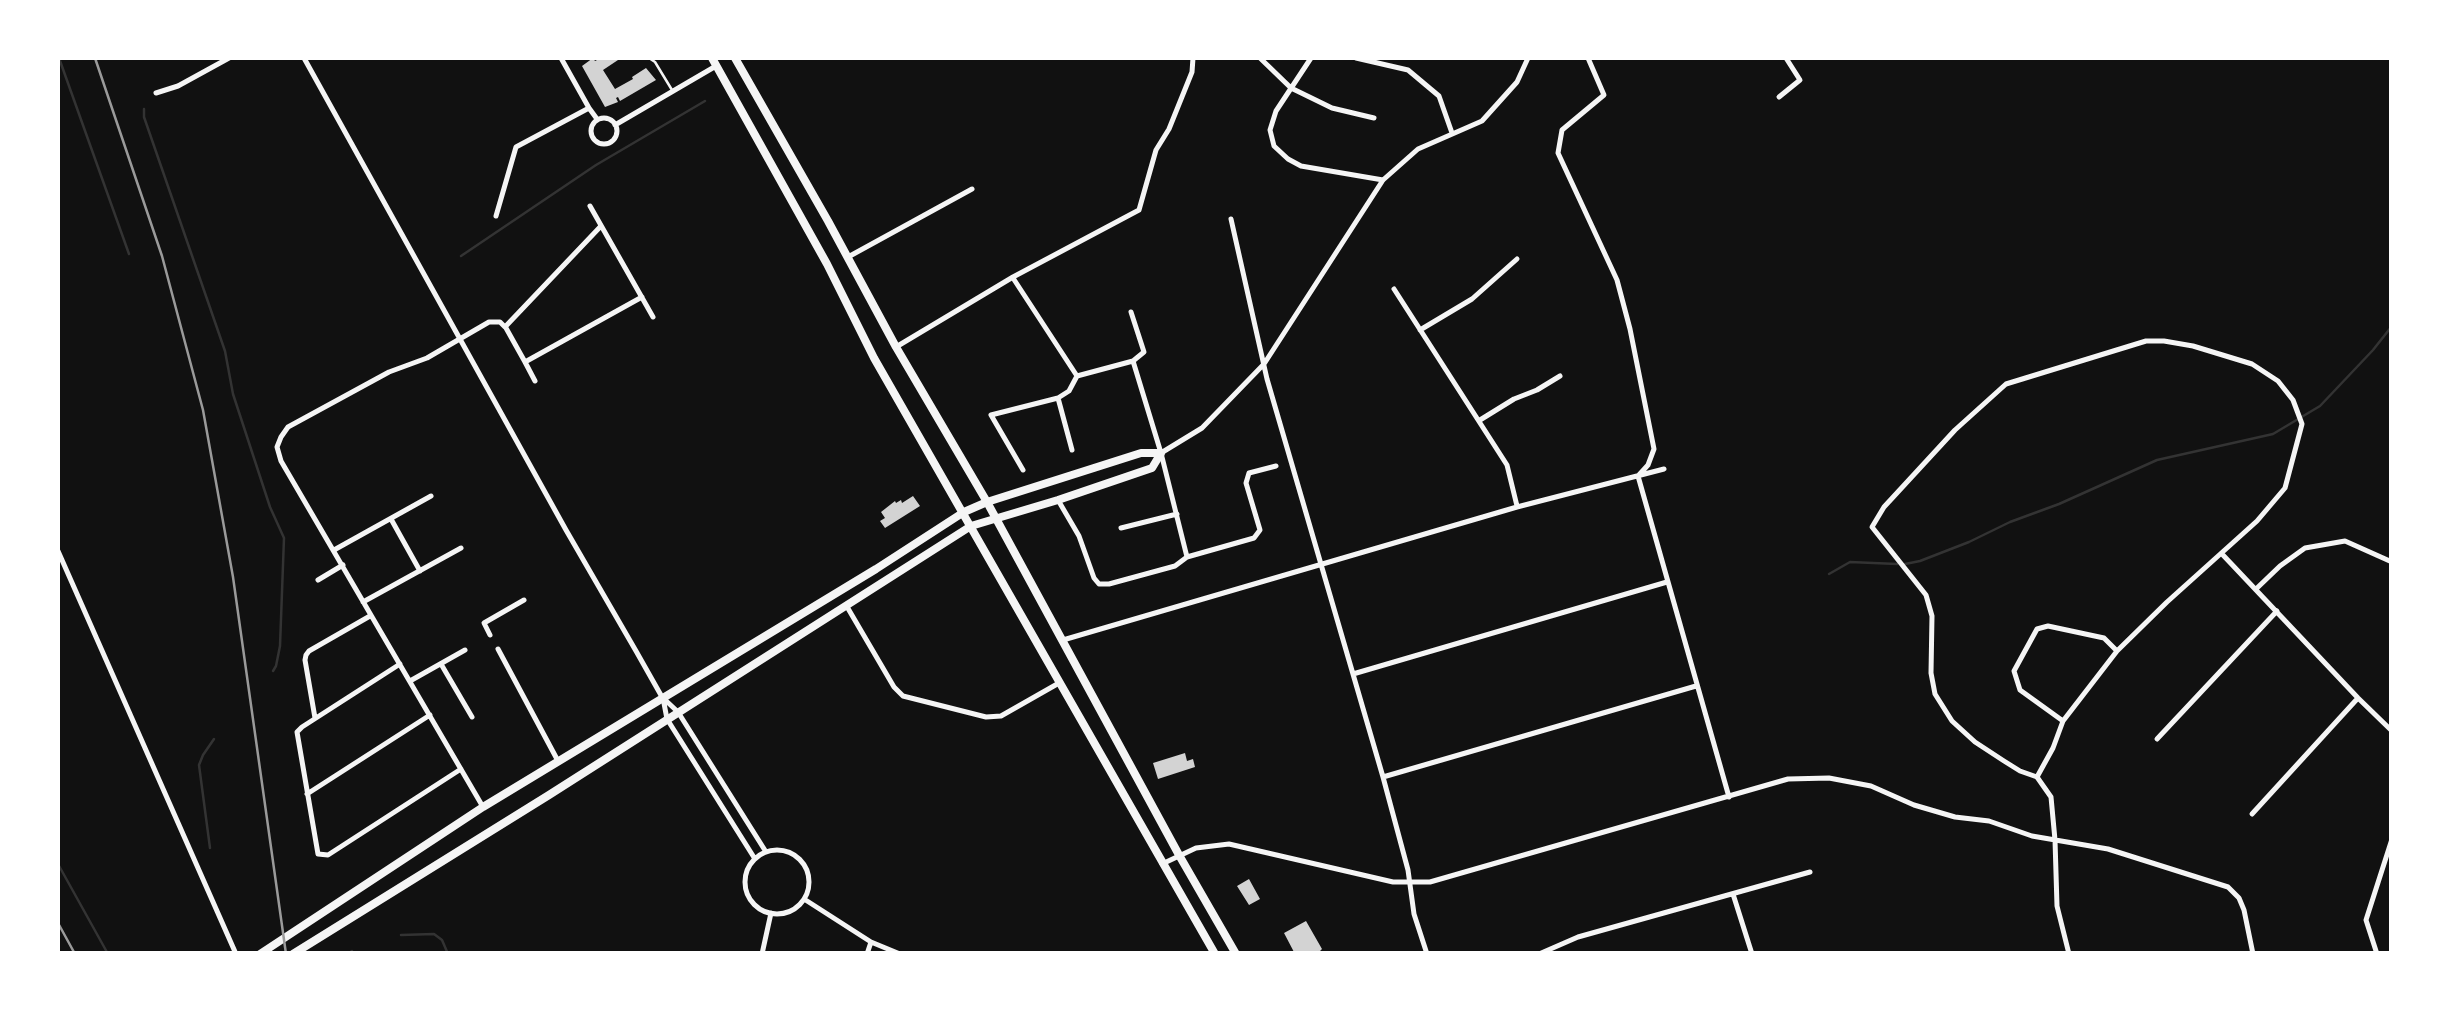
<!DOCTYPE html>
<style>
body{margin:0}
#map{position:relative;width:2449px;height:1011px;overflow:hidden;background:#111;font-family:Lato,sans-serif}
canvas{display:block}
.frame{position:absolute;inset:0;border:60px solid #fff;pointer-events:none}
</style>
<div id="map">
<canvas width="2449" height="1011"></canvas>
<div class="frame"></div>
</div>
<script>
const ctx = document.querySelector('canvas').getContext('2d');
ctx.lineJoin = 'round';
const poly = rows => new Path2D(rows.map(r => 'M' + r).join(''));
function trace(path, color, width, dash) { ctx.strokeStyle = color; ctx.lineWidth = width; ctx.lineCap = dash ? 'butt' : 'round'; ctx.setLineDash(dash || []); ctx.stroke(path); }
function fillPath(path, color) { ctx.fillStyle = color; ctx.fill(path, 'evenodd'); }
trace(poly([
 [59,58,129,254],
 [144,109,144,117,225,351,233,394,270,507,284,538,280,646,276,666,273,671],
 [461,256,596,165,705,101],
 [1905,564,1920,561,1969,542,2010,522,2059,504,2157,460,2273,434,2320,406,2373,350,2392,326],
 [1829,574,1850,562,1897,564],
 [210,848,199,765,203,755,214,739],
 [58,864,108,954],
 [401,935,434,934,442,940,448,954],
 [347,954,352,951]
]), '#333', 2.5);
fillPath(poly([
 [593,58,595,61,601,58,621,58,603,70,615,89,633,79,632,77,646,68,656,80,620,101,618,97,616,98,618,102,605,107,582,66],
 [913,496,920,506,885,528,880,521,885,518,881,512,895,501,896,503,901,500,902,503],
 [1185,753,1187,761,1193,759,1195,767,1158,779,1153,763],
 [1249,879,1260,899,1249,905,1237,886],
 [1306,921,1322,949,1317,954,1295,954,1284,933]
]), '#d3d3d3');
trace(poly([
 [649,58,655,62,672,90]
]), '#f5f5f5', 2.5);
trace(poly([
 [304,58,566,530,636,651,662,697,678,712,766,852],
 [561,58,589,108,597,119],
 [1260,58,1291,88,1332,108,1374,118],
 [1311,58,1276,111,1270,130,1274,146,1288,159,1301,166,1383,180],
 [1356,58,1408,70,1439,96,1452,133],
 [1588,58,1604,95,1562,130,1558,153,1617,280,1630,329,1654,449,1648,465,1638,476,1729,797],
 [156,93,178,86,229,58],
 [1779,97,1800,80,1786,58],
 '591 131a13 13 0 1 1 26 0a13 13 0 1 1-26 0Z',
 [615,125,716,66],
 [590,206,653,317],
 [496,216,516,147,589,108],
 [1231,219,1267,379,1383,777,1408,870,1414,914,1427,954],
 [848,257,972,189],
 [1013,278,1077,376],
 [1394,289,1507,465,1517,506],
 [1131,312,1144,352,1133,361,1161,453,1187,557],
 [505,327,601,226],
 [506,328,525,362,642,297],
 [1420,330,1472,299,1517,259],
 [896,347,1013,277,1139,210,1156,150,1169,129,1192,72,1193,58],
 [525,362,535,381],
 [1077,376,1133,361],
 [1058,398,1072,450],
 [1480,420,1514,399,1537,390,1560,376],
 [1161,453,1202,428,1264,364,1383,180,1418,149,1482,121,1517,82,1528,58],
 [1023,470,991,415,1058,398,1069,391,1077,376],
 [1058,500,1079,536,1094,578,1099,584,1109,584,1175,566,1187,557,1254,538,1260,530,1246,483,1249,473,1276,466],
 [391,519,420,571],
 [1121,528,1177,514],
 [334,550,431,496],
 [58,551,236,954],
 [2222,554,2358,698,2392,731],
 [318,580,343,565],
 [2256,589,2280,566,2305,548,2345,541,2392,562],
 [363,602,461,548],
 [846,605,894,687,903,696,986,717,1001,716,1059,683],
 [490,635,484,623,524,600],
 [1063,640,1517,507,1664,469],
 [498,649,558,761],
 [400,664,302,727,297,732,318,854,328,855,461,769],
 [441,664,472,717],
 [1353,674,1667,582],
 [410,681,465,650],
 [663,698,667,719,755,859],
 [315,718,305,660,306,655,309,651,370,616],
 [2063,721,2020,690,2014,671,2037,629,2048,626,2104,638,2117,651],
 [2157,739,2277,611],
 [1383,777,1696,686],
 [2037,777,2020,771,2004,761,1975,742,1952,721,1935,694,1931,673,1932,616,1926,595,1872,527,1884,507,1955,430,2006,384,2146,341,2164,341,2193,346,2252,364,2278,381,2293,400,2302,424,2285,488,2257,521,2167,602,2117,651,2063,721,2053,748,2037,777,2051,797,2055,840,2057,906,2069,954],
 [307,794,430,715],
 [483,807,281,461,277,447,281,437,288,427,389,372,427,358,489,322,500,322,505,327],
 [2252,814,2358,698],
 '745 882a32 32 0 1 1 64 0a32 32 0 1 1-64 0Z',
 [1162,864,1196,848,1229,844,1393,882,1430,882,1788,779,1829,778,1871,786,1914,805,1955,817,1989,821,2032,836,2108,849,2228,887,2239,898,2244,910,2253,954],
 [1733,894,1752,954],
 [804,899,871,942,900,954],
 [762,954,771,913],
 [867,954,871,942],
 [1539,954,1578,937,1810,872],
 [2377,954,2366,920,2392,839]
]), '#f5f5f5', 5);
trace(poly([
 [260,954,483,807,876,569,964,512,987,502,1141,453,1161,453],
 [293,954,549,795,971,526,1058,500,1152,468,1161,453]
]), '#f5f5f5', 8);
trace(poly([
 [712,58,827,264,874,358,1215,954],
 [735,58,828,221,896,347,987,502,1179,855,1236,954]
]), '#f5f5f5', 8);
trace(poly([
 [95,58,162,256,203,410,233,577,286,954],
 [58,923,75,954]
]), '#9a9a9a', 2.5);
</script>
